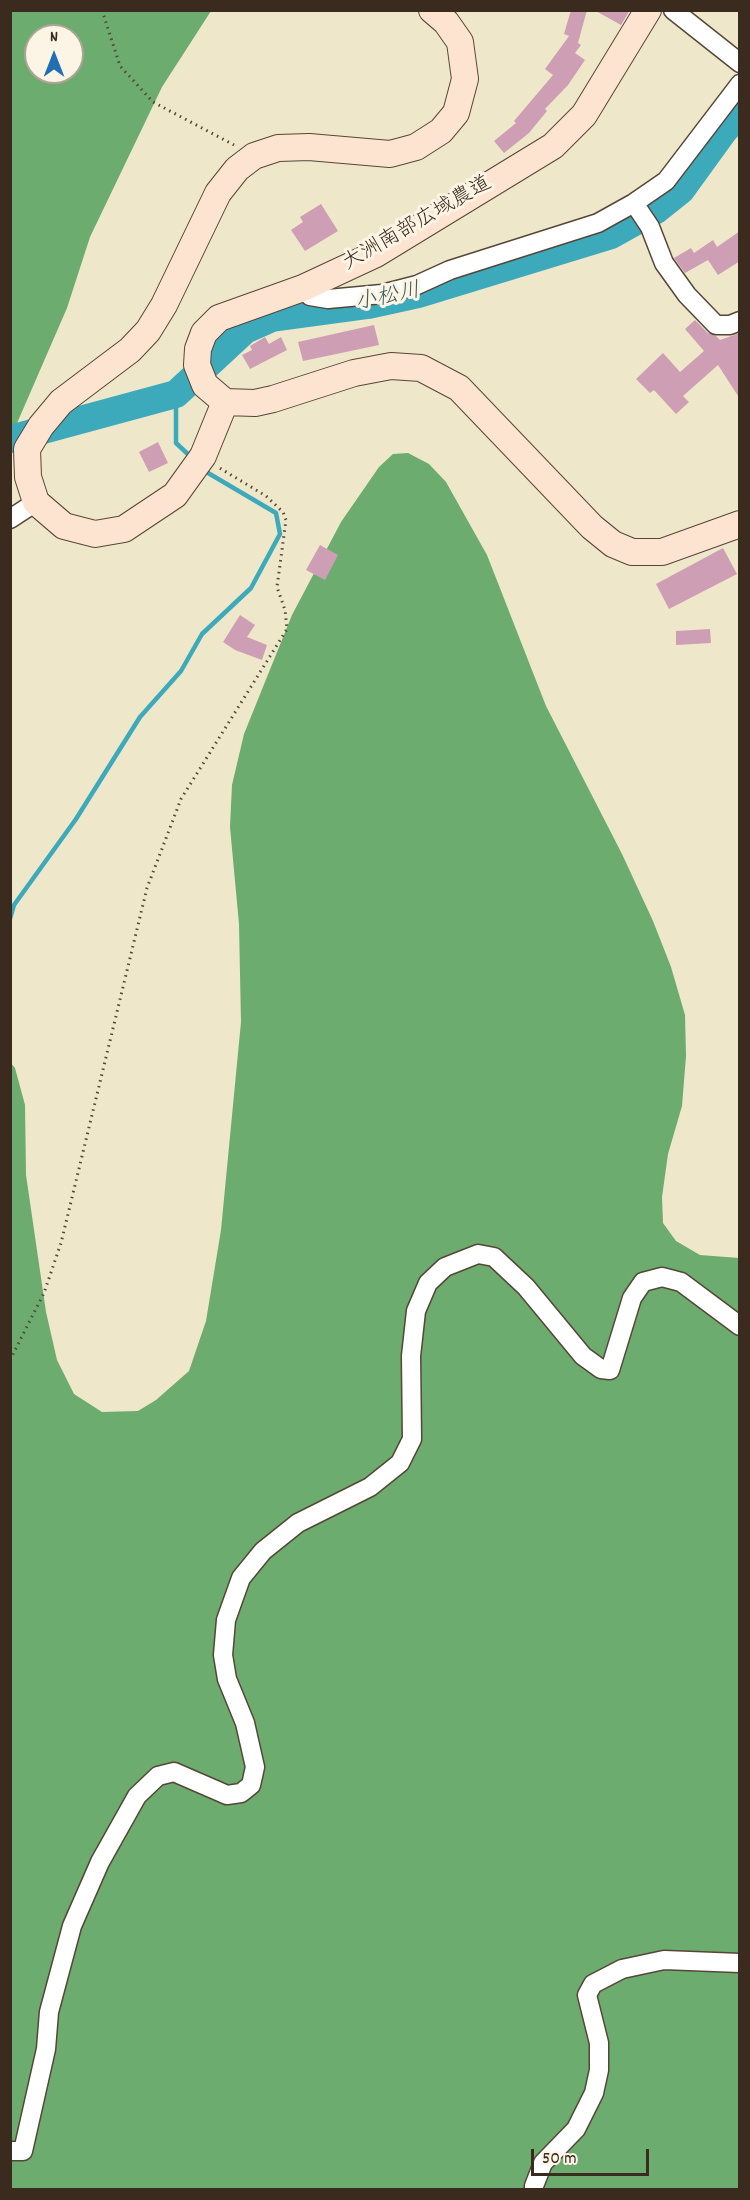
<!DOCTYPE html>
<meta charset="utf-8">
<style>
body{margin:0}
#map{position:relative;width:750px;height:2200px;overflow:hidden;background:#eee7ca;font-family:Dekko,sans-serif}
canvas{display:block}
.frame{position:absolute;inset:0;border:12px solid #3b2a1e;pointer-events:none}
.north{position:absolute;left:24px;top:24px;width:60px;height:60px;box-sizing:border-box;background:#fcf5e5;border:2px solid #afa495;border-radius:50%;rotate:0deg;font-size:16px;font-weight:700;line-height:24px;text-align:center;color:#3b2a1e}
.north::after{content:'';display:block;margin:auto;width:21px;height:27px;background:#1f6fb2;clip-path:polygon(50% 0,100% 100%,50% 72%,0 100%)}
.scale{position:absolute;left:531px;top:2149px;width:118px;height:27px;box-sizing:border-box;border:3px solid #3b2a1e;border-top:0;padding-left:8px;font-size:18px;line-height:21px;white-space:nowrap;color:#3b2a1e;-webkit-text-stroke:4px #fcf5e5;paint-order:stroke}
</style>
<div id="map">
<canvas width="750" height="2200"></canvas>
<div class="frame"></div>
<div class="north">N</div>
<div class="scale">50 m</div>
</div>
<script>
const ctx = document.querySelector('canvas').getContext('2d');
ctx.lineJoin = 'round';
function fillPath(path, color) { ctx.fillStyle = color; ctx.fill(path, 'evenodd'); }
const poly = rows => new Path2D(rows.map(r => 'M' + r).join(''));
function trace(path, color, width, dash) { ctx.strokeStyle = color; ctx.lineWidth = width; ctx.lineCap = dash ? 'butt' : 'round'; ctx.setLineDash(dash || []); ctx.stroke(path); }
function label(font, color, halo, rows, align = 'center') {
  ctx.font = font + ' Dekko,"Klee One",sans-serif'; ctx.lineWidth = 6; ctx.setLineDash([]); ctx.textBaseline = 'middle'; ctx.strokeStyle = halo; ctx.fillStyle = color; for (const [text, x, y, turn = 0] of rows) {
    ctx.save(); ctx.translate(x, y); ctx.rotate((+turn || 0) * Math.PI / 180); ctx.textAlign = isNaN(turn) ? turn : align; if (halo) ctx.strokeText(text, 0, 0); ctx.fillText(text, 0, 0); ctx.restore();
  }
}
fillPath(poly([
 [11,10,211,11,162,87,90,237,67,308,11,437],
 [36,36,72,36,72,72,36,72],
 [408,453,429,464,446,482,487,555,546,706,622,854,653,921,671,967,685,1015,686,1056,682,1106,668,1154,662,1197,663,1223,676,1241,700,1255,739,1258,739,2189,11,2189,10,1062,15,1068,25,1105,26,1175,46,1312,57,1360,74,1394,102,1412,138,1411,156,1400,189,1371,206,1321,221,1230,241,1022,239,924,230,827,232,785,244,734,292,615,341,522,379,467,393,454]
]), '#6cac6e');
trace(poly([
 [176,394,176,443,191,457],
 [10,919,14,905,76,819,140,717,181,671,202,634,251,588,280,534,276,513,203,470]
]), '#3daabc', 4.5);
trace(poly([
 [10,439,176,394,245,330,272,318,368,305,418,294,611,235,656,210,681,190,723,132,740,113]
]), '#3daabc', 28);
fillPath(poly([
 [571,10,587,10,578,43,581,45,575,53,585,60,568,85,545,109,547,111,529,133,504,153,494,141,516,123,514,121,553,75,545,69,569,36,564,34],
 [594,10,630,10,621,25],
 [321,204,338,231,305,251,291,230,303,222,300,217],
 [740,231,740,261,718,275,708,260,685,273,674,258,691,248,694,253,713,240,717,247],
 [695,320,708,333,716,336,720,340,740,333,740,399,718,365,683,396,689,402,676,414,654,390,650,393,636,379,663,353,680,372,704,351,685,329],
 [374,325,379,345,303,361,298,342],
 [265,337,269,344,281,337,287,350,250,369,242,355,252,350,250,346],
 [158,442,168,463,149,472,139,452],
 [320,545,338,555,325,580,306,570],
 [723,548,737,574,669,609,656,584],
 [240,615,255,625,247,637,267,645,262,660,235,650,223,642],
 [710,629,711,643,676,645,676,631]
]), '#ce9fb4');
const street = poly([
 [673,10,740,63],
 [634,203,650,227,664,263,687,295,716,325,730,325,740,321],
 [303,288,310,296,328,299,382,294,417,285,450,270,598,223,634,203,666,181,740,84],
 [10,519,36,502],
 [10,2151,23,2151,46,2049,49,2012,72,1926,100,1862,137,1796,158,1776,174,1772,227,1795,241,1793,251,1785,255,1767,245,1723,227,1679,223,1655,226,1620,241,1578,263,1551,298,1523,370,1487,400,1463,412,1439,411,1356,416,1311,428,1283,445,1267,478,1254,494,1257,526,1287,583,1356,601,1369,610,1370,632,1298,643,1282,662,1277,681,1282,740,1326],
 [534,2190,534,2186,543,2163,576,2129,594,2093,599,2070,599,2043,587,1995,593,1984,622,1969,664,1960,740,1963]
]);
const secondary = poly([
 [648,10,584,115,553,146,376,254,303,288,219,318,204,333,198,349,197,365,205,385,225,402,255,403,273,399,354,373,391,366,421,368,459,388,592,527,613,544,632,552,662,552,740,524],
 [225,402,203,456,175,495,124,529,95,534,64,526,36,502,28,477,27,449,41,426,61,402,130,350,148,331,164,305,218,193,237,169,254,156,278,148,309,147,390,154,416,147,441,131,456,113,465,79,460,42,446,22,432,10]
]);
trace(street, '#564638', 21);
trace(secondary, '#564638', 28);
trace(poly([
 [102,10,120,66,153,102,234,145],
 [10,1360,44,1293,61,1243,147,888,181,799,287,629,285,610,277,587,286,520,283,512,266,496,218,467]
]), '#564638', 3, [1.5, 4.5]);
trace(street, '#fff', 18);
trace(secondary, '#fde4d1', 26);
label('21px', '#3b2a1e', '#fcf5e5', [
 ["大洲南部広域農道",418,225,-30]
]);
label('italic 22px', '#3c5d5d', '#fcf5e5', [
 ["小松川",388,299,-12]
]);
</script>
